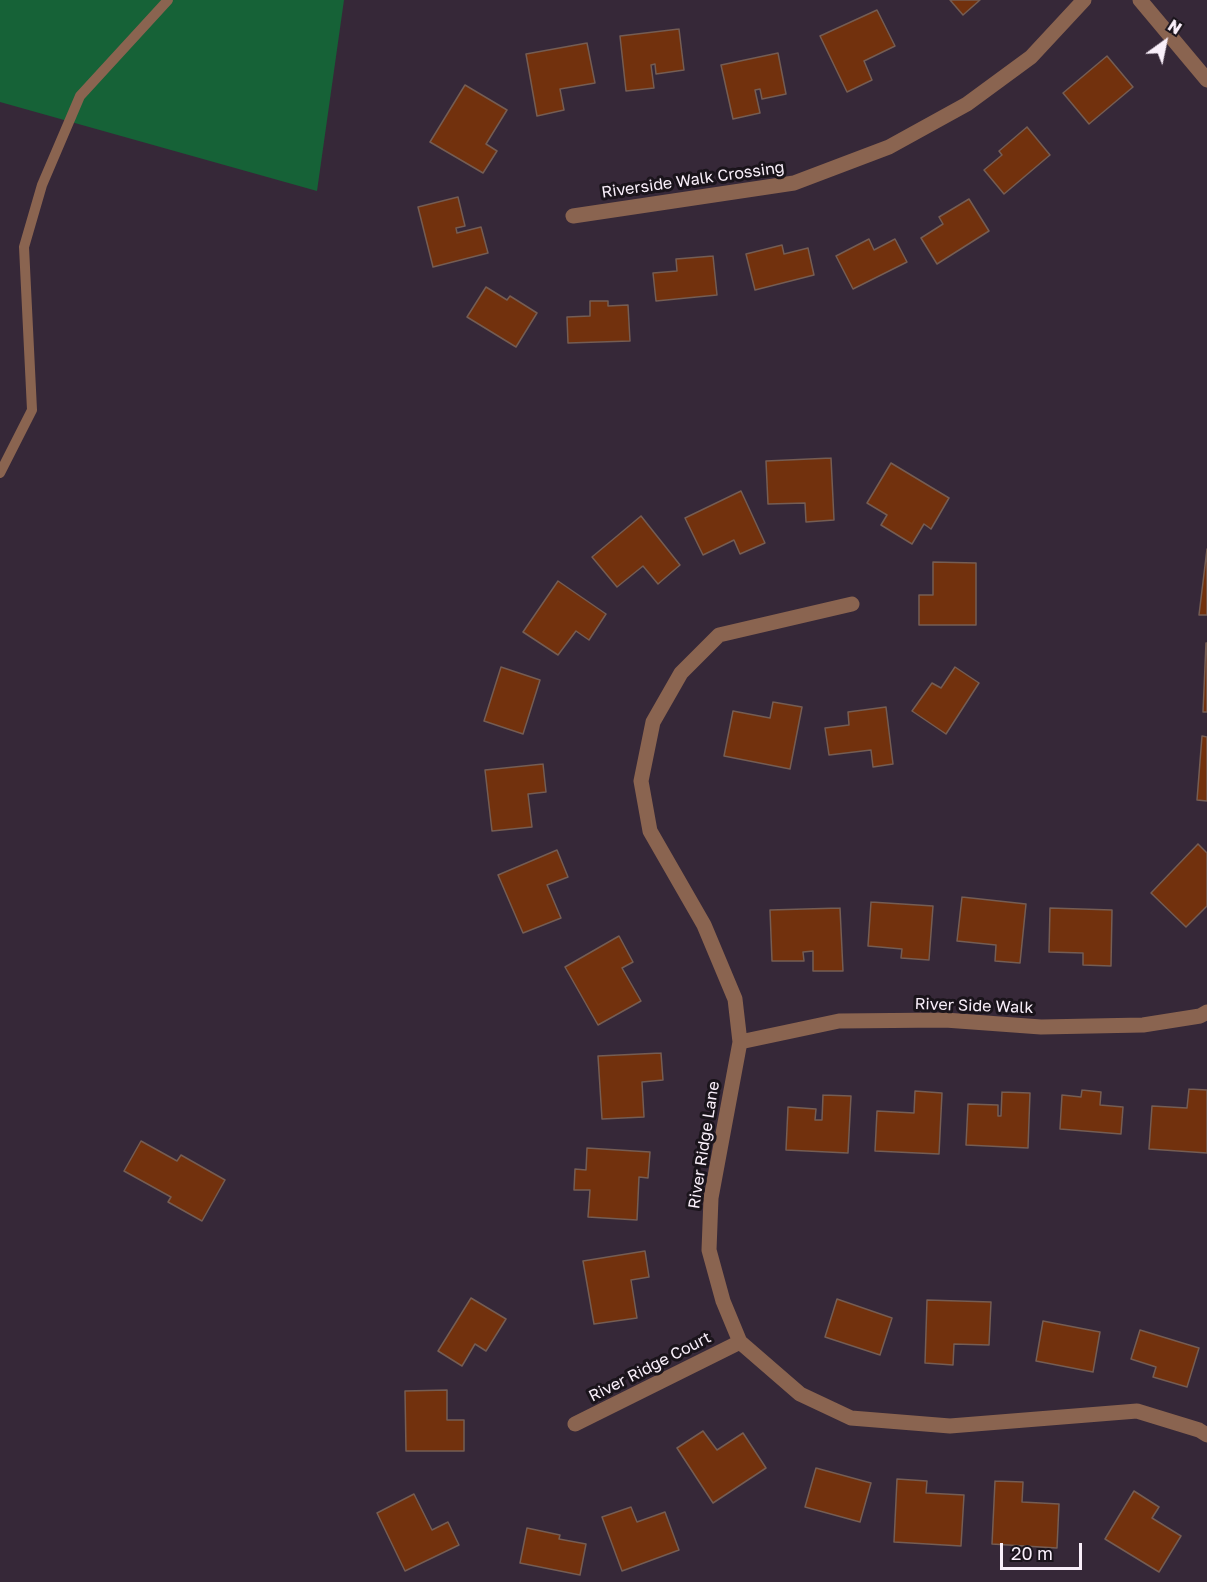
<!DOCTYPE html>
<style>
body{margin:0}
#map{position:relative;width:1207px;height:1582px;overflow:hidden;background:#362838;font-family:"Golos Text",sans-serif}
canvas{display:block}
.north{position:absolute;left:1135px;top:12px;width:60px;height:60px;-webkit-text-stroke:4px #1a141b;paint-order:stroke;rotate:33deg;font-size:16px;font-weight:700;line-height:24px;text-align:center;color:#f9effa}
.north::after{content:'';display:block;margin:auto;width:21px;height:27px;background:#f9effa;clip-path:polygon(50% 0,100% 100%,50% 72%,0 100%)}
.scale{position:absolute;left:1000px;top:1543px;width:82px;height:27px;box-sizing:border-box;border:3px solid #f9effa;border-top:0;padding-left:8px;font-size:18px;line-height:21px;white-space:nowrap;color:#f9effa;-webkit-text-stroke:4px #1a141b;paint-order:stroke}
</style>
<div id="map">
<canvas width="1207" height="1582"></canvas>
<div class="north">N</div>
<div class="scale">20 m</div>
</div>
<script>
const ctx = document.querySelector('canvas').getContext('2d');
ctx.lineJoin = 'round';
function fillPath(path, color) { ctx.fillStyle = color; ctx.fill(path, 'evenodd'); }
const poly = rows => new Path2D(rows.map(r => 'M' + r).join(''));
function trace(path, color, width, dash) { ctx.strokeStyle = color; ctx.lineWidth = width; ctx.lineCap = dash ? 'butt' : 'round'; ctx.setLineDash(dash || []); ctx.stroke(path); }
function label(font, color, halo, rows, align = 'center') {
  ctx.font = font + ' "Golos Text",sans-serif'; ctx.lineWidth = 6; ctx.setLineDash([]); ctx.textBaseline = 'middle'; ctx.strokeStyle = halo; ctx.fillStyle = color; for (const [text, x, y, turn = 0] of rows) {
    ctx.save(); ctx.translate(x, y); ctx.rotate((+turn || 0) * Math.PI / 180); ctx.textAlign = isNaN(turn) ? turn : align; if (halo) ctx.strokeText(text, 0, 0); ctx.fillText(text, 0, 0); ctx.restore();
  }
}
fillPath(poly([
 [0,0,344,0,317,191,0,102]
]), '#166237');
const building = poly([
 [950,0,980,0,963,15,950,0],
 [877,10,895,46,864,61,872,80,847,92,820,36,877,10],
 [679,29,684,70,656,74,655,64,651,65,654,88,626,91,620,36,679,29],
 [587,43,595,83,560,89,564,110,537,116,526,54,587,43],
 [778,53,786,94,762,99,760,89,755,90,760,113,733,119,721,65,778,53],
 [1107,56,1133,87,1089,124,1063,93,1107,56],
 [465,85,507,110,486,144,497,151,483,173,430,142,465,85],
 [1027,127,1050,155,1004,194,984,170,1002,155,999,151,1027,127],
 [458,197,465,226,456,228,457,233,481,227,488,253,433,267,418,207,458,197],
 [969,199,989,231,937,264,921,238,943,224,939,217,969,199],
 [869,239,874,250,895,239,907,262,853,289,836,256,869,239],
 [782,245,784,254,808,248,814,275,755,290,746,254,782,245],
 [713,256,717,295,656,301,653,273,677,271,676,259,713,256],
 [486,287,507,300,510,296,537,313,516,347,467,317,486,287],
 [590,301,608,301,608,306,628,305,630,341,568,343,567,317,590,316,590,301],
 [831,458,834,520,806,522,805,503,768,504,766,461,831,458],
 [891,463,949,498,931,529,924,524,912,544,881,525,887,515,867,503,891,463],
 [741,491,765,543,740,554,734,540,703,555,685,518,741,491],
 [641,516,680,565,658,584,643,566,617,587,592,557,641,516],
 [1207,549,1207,615,1199,615,1207,549],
 [933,562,976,563,976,625,919,625,919,595,933,595,933,562],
 [558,581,606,614,589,640,576,631,558,655,523,632,558,581],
 [1206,643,1207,643,1207,712,1203,712,1206,643],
 [501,667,540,680,523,734,484,721,501,667],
 [955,667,979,683,946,734,912,711,932,683,941,688,955,667],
 [773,702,802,707,790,769,724,756,733,711,770,718,773,702],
 [886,707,893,764,873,767,871,750,829,755,825,728,849,725,848,712,886,707],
 [1202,736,1207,737,1207,801,1197,800,1202,736],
 [543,764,546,792,528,794,532,827,492,831,485,770,543,764],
 [1198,844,1207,853,1207,906,1186,927,1151,893,1198,844],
 [557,850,568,877,547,885,561,918,523,933,498,875,557,850],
 [962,897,1026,904,1020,963,995,961,996,945,957,941,962,897],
 [871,902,933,906,929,960,901,958,902,949,868,946,871,902],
 [840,908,843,971,813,971,813,951,803,952,804,961,772,961,770,910,840,908],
 [1050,908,1112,910,1111,966,1083,965,1083,953,1049,952,1050,908],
 [619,936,633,962,622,968,641,1001,598,1025,565,967,619,936],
 [661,1053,663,1080,642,1082,644,1117,602,1119,598,1056,661,1053],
 [1189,1089,1207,1090,1207,1153,1149,1149,1152,1106,1187,1108,1189,1089],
 [1082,1090,1101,1092,1100,1105,1123,1107,1121,1134,1060,1129,1062,1095,1081,1097,1082,1090],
 [915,1091,942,1093,939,1154,875,1151,877,1111,914,1113,915,1091],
 [1002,1092,1030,1093,1028,1148,966,1145,968,1104,998,1105,998,1116,1001,1116,1002,1092],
 [823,1095,851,1096,848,1153,786,1150,788,1107,816,1109,815,1120,822,1120,823,1095],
 [141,1141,177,1161,181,1155,225,1180,202,1221,168,1202,171,1197,124,1171,141,1141],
 [587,1148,650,1152,648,1178,639,1177,637,1220,588,1217,590,1190,574,1190,575,1169,586,1170,587,1148],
 [645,1251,649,1277,631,1280,637,1318,594,1324,583,1261,645,1251],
 [471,1298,506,1319,486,1351,475,1344,462,1366,438,1351,471,1298],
 [837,1299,892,1318,880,1355,825,1337,837,1299],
 [927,1300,991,1302,989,1345,954,1344,953,1365,925,1363,927,1300],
 [1043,1321,1100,1332,1093,1372,1036,1361,1043,1321],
 [1140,1330,1199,1348,1187,1387,1153,1377,1156,1367,1131,1359,1140,1330],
 [447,1390,447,1420,464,1420,464,1451,406,1451,405,1391,447,1390],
 [703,1431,717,1450,743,1433,766,1468,713,1503,677,1448,703,1431],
 [816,1468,871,1483,860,1522,805,1507,816,1468],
 [897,1479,927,1481,926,1493,964,1495,961,1546,894,1542,897,1479],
 [995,1481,1023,1482,1022,1502,1059,1504,1057,1548,992,1544,995,1481],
 [1134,1491,1159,1507,1152,1518,1181,1536,1159,1572,1105,1539,1134,1491],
 [414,1494,432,1530,448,1522,459,1545,405,1571,377,1513,414,1494],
 [631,1507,637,1522,665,1512,679,1550,622,1571,602,1517,631,1507],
 [527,1528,560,1535,559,1539,586,1544,580,1575,520,1563,527,1528]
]);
fillPath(building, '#72310d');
trace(building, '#755d53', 1.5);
trace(poly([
 [0,473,32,410,24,247,42,185,80,96,168,0]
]), '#8a6450', 10);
trace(poly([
 [1140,0,1207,80],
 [573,216,794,183,889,147,967,104,1031,57,1084,0],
 [852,604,719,635,681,673,653,722,641,781,650,831,704,925,735,999,740,1042,711,1198,709,1250,723,1301,740,1342,800,1394,851,1418,950,1426,1137,1411,1199,1430,1207,1435],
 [740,1042,839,1021,945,1020,1041,1027,1143,1025,1200,1016,1207,1012],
 [575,1424,740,1342]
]), '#8a6450', 15);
label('16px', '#f9effa', '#1a141b', [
 ["Riverside Walk Crossing",693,180,-8],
 ["River Side Walk",974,1006,2],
 ["River Ridge Lane",704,1145,-81],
 ["River Ridge Court",650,1367,-27]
]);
</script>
